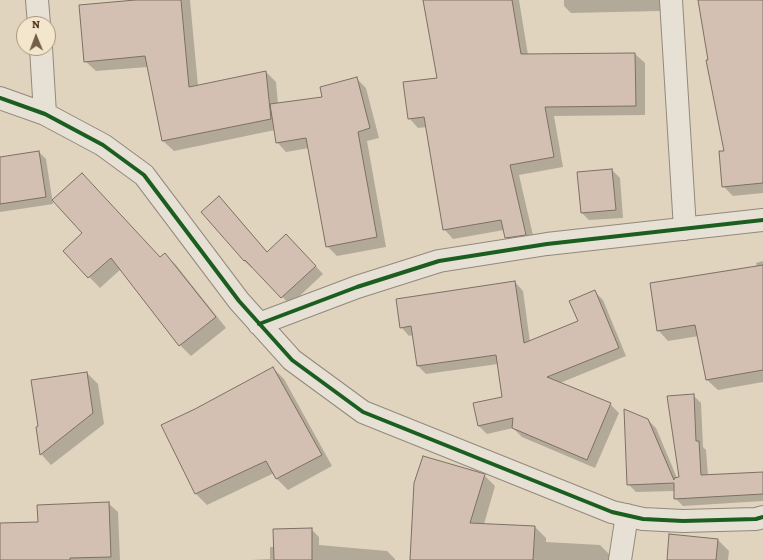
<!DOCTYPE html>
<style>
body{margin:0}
#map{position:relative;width:763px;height:560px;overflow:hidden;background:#e0d4bf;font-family:Alegreya,serif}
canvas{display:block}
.north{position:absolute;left:16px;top:16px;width:40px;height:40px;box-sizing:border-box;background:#f3e6cd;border:1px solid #a8967e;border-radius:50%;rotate:359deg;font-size:11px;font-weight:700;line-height:16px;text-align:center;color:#381e08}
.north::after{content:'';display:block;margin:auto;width:14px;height:18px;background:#735e48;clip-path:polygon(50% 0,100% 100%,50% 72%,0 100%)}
</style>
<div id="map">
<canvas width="763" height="560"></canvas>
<div class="north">N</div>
</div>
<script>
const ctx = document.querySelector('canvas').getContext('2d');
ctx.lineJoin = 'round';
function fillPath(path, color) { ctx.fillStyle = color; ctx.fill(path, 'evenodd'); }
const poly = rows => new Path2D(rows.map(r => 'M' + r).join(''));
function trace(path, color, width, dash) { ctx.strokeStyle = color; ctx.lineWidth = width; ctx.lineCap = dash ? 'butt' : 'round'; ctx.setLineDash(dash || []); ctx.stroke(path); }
fillPath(poly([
 [147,0,190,0,198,86,266,72,276,82,278,104,323,97,356,78,366,88,379,138,367,141,386,247,337,256,327,246,309,148,286,152,277,142,275,130,174,151,163,141,148,67,96,71,85,61],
 [424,0,519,0,528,55,635,54,645,63,645,115,554,116,563,167,519,175,535,244,516,247,506,237,504,230,453,239,444,229,427,127,418,128,409,118,438,79],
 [564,0,660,0,660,11,571,13,564,6],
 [699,0,763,0,763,193,733,196,723,186,725,152,709,60],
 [39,152,46,159,53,204,0,212,0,158],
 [612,170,620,178,623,218,589,220,582,213],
 [227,205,268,253,294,243,323,274,290,305,254,267,252,268,244,261],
 [64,251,160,258,165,254,176,265,226,328,191,356,180,345,121,269,100,288],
 [763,261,763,382,718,390,707,380,699,336,668,341,658,330,757,267,756,263],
 [515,282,523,291,530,342,579,321,594,291,603,300,626,356,560,383,610,404,619,413,595,468,522,437,513,428,487,434,478,425,503,398,498,364,426,374,418,366,413,335,409,336,401,327],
 [273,368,284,379,332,466,288,490,277,479,274,473,207,505,196,494,163,425,195,410],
 [87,373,98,384,104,424,51,465,41,454],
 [693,395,701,403,703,447,706,450,708,476,763,473,763,501,683,506,675,498,675,491,636,492,628,484,648,420,656,428,677,478,680,477],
 [484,475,495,486,484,524,535,527,546,538,546,542,600,545,611,556,611,560,411,560],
 [108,503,118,512,120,560,0,560,0,524,39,523],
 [311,529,319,537,319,545,387,551,395,559,395,560,251,560,270,559,270,547,274,547],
 [718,540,729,551,728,560,668,560]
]), '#0003');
const building = poly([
 [135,0,181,0,189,87,266,71,271,119,162,141,145,56,84,62,79,5,135,0],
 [423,0,512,0,521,54,635,53,636,106,545,107,554,157,510,165,526,235,505,238,501,220,443,230,424,117,408,119,403,82,437,78,423,0],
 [698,0,763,0,763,183,722,187,719,151,724,151,706,60,708,60,698,0],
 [357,77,370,128,358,132,377,237,326,247,306,138,276,143,270,104,322,97,320,87,357,77],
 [39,151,46,197,0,204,0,157,39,151],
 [612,169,616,210,581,213,577,172,612,169],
 [82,173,160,257,165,253,216,317,179,346,111,258,88,278,63,251,82,233,52,200,82,173],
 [219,196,267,252,286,234,316,266,281,298,245,260,244,261,201,212,219,196],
 [763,265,763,370,706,380,695,325,657,331,650,283,763,265],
 [515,281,524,343,578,321,569,301,595,290,619,348,547,377,611,403,587,460,512,428,513,418,478,426,473,403,502,397,496,355,417,366,411,326,400,328,396,299,515,281],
 [273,367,322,455,276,479,266,461,195,494,161,425,195,409,273,367],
 [87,372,93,413,40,455,36,427,38,426,31,380,87,372],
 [694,394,696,441,699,441,701,475,763,472,763,494,674,499,674,483,627,485,624,409,648,419,674,480,674,478,679,477,667,396,694,394],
 [423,456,485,474,470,523,535,526,533,560,410,560,414,483,423,456],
 [109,502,111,557,70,558,70,560,0,560,0,523,38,522,37,505,109,502],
 [312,528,312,560,274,560,273,529,312,528],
 [669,534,718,539,716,560,667,560,669,534]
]);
fillPath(building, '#d4c0b3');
trace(building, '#7b7063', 1);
const street = poly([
 [37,0,39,24],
 [671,0,685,229],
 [41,48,45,114],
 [0,98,45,114,103,145,144,175,239,301,292,360,363,412,612,512,643,519,683,521,756,519,763,517],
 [259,324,357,287,439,261,547,244,763,220],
 [620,560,627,515]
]);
trace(street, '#93897b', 24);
trace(street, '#e6e0d5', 22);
trace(poly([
 [0,98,45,114,103,145,144,175,239,301,292,360,363,412,612,512,643,519,683,521,756,519,763,517],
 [259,324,357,287,439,261,547,244,763,220]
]), '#1b5e20', 4);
</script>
